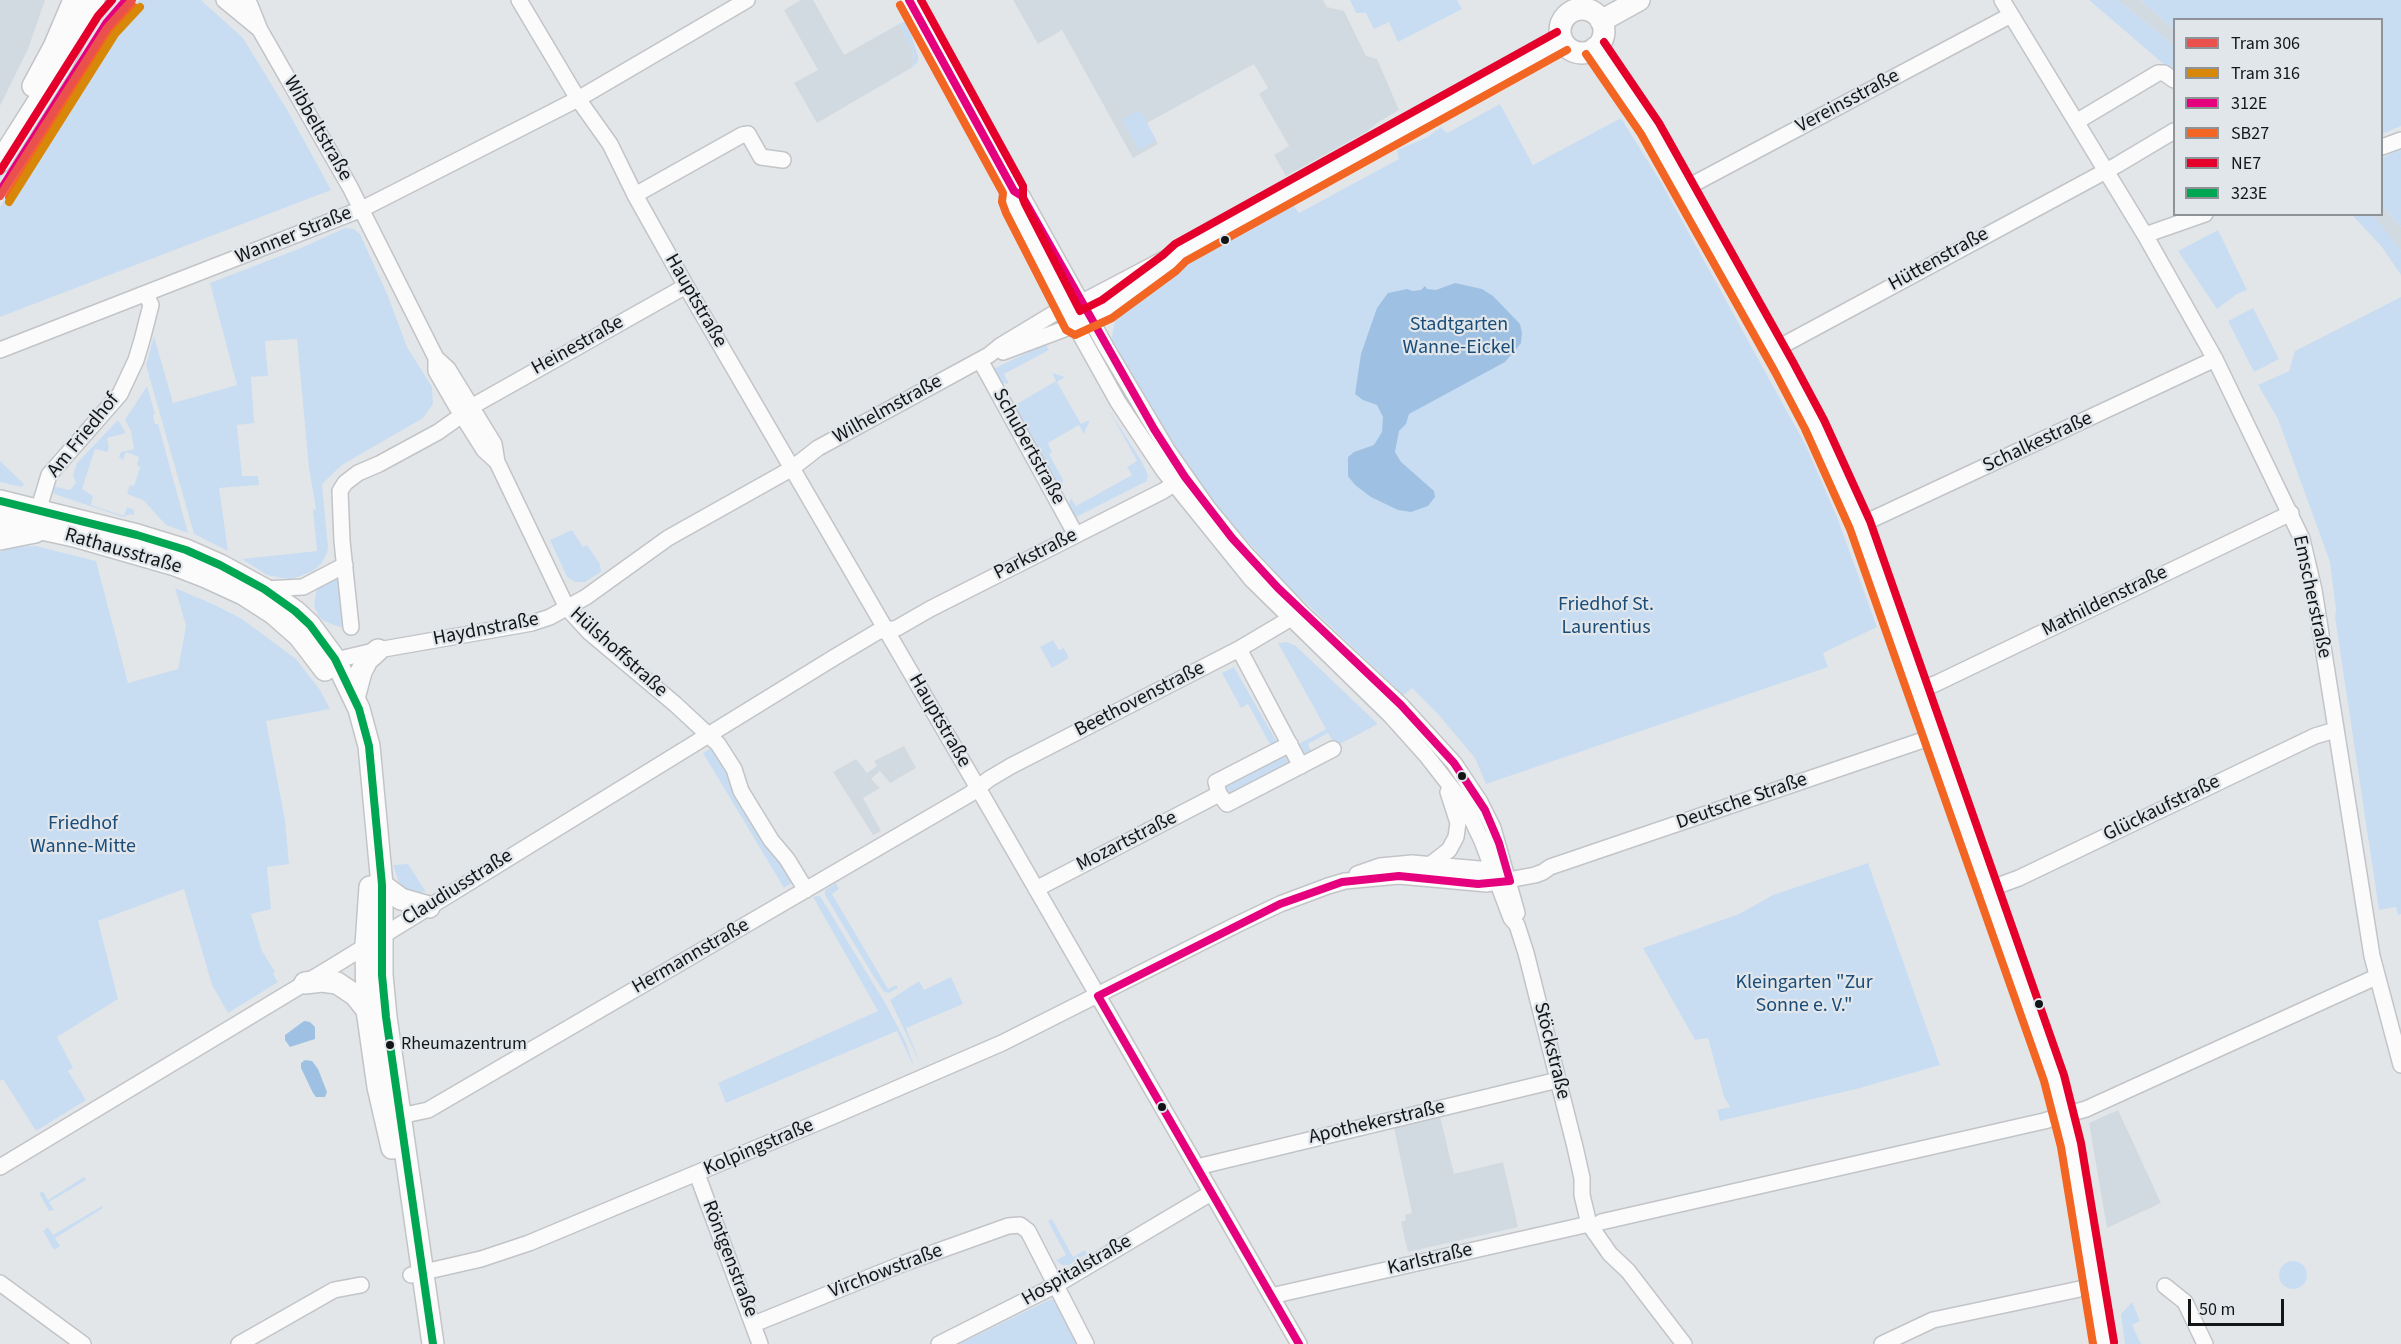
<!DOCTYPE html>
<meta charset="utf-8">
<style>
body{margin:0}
#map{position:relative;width:2401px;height:1344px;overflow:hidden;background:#e3e6e9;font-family:"Source Sans 3",sans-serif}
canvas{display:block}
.legend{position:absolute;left:2173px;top:18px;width:210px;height:198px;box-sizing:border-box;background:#e1e6eb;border:2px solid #8f9296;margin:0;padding:8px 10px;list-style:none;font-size:18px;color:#131517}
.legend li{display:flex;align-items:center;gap:12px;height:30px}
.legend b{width:30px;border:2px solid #8f9296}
.scale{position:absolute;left:2188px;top:1299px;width:96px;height:27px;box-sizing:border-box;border:3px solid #131517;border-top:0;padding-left:8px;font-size:18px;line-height:21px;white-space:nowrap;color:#131517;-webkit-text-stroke:4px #e1e6eb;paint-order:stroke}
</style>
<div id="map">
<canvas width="2401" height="1344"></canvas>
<ul class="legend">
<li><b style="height:8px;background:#ea504c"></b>Tram 306</li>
<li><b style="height:8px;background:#d88808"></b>Tram 316</li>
<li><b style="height:8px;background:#e5007d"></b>312E</li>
<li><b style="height:8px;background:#f26522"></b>SB27</li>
<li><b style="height:8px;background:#e4002b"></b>NE7</li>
<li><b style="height:8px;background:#00a651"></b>323E</li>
</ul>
<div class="scale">50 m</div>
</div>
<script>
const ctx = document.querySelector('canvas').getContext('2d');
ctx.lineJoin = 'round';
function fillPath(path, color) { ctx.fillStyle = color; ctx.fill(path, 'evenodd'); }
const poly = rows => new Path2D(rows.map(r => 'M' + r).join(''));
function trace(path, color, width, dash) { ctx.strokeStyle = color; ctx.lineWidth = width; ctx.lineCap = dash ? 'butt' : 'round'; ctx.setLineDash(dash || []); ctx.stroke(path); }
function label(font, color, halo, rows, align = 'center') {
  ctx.font = font + ' "Source Sans 3",sans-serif'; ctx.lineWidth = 4.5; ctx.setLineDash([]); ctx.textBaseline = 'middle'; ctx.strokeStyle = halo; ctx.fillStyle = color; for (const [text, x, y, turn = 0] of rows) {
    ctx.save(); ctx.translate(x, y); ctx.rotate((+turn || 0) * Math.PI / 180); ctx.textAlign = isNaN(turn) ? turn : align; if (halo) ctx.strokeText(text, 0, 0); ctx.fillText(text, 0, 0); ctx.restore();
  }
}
fillPath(poly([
 [0,0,45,0,28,49,0,106],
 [801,0,813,0,844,55,899,24,913,50,914,62,911,68,817,123,794,83,818,70,784,10],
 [1013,0,1323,0,1327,7,1344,11,1366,56,1377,59,1399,110,1377,123,1368,131,1286,176,1274,155,1289,146,1259,94,1268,88,1254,64,1147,123,1158,144,1133,158,1062,30,1038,44],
 [2118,0,2140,0,2174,29,2174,45],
 [2382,205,2401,227,2401,251,2372,215,2382,214],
 [904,746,916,768,890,783,880,771,871,779,880,788,863,798,881,831,873,835,833,772,856,759,867,773,877,766,874,761],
 [2118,1110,2161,1203,2107,1228,2089,1123],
 [1440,1117,1454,1174,1503,1162,1518,1227,1408,1252,1401,1222,1406,1220,1405,1215,1412,1213,1394,1128]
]), '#d2dae1');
fillPath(poly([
 [101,0,114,0,102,15,0,179,0,174,70,65],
 [139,0,201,0,243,38,289,113,331,190,0,317,0,207,108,33],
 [1350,0,1457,0,1462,9,1398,42,1389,22,1374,29,1366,13,1356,13],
 [2089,0,2118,0,2174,45,2174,73],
 [2140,0,2401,0,2401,126,2382,134,2382,20,2174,20,2174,29],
 [907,21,918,56,918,62,909,70,914,62,914,53,899,24],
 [1500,104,1533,165,1621,118,1662,184,1806,446,1837,517,1877,627,1823,653,1828,667,1486,784,1475,758,1437,713,1412,688,1400,698,1397,689,1287,585,1227,518,1173,452,1111,342,1115,321,1134,303,1136,297,1166,274,1171,276,1197,256,1291,206,1293,205,1299,213,1399,159,1397,150,1428,137,1441,127,1447,133],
 [1140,110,1156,140,1139,150,1122,119],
 [2401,149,2401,227,2382,205,2382,158],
 [2352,215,2372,215,2379,222,2401,251,2401,275,2382,247],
 [345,228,354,229,360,234,388,296,407,347,432,387,433,404,423,418,342,465,322,484,328,547,327,553,322,563,313,571,292,579,281,578,267,575,242,559,317,551,313,510,316,509,309,468,297,339,265,341,268,376,251,377,254,423,237,425,242,476,258,476,259,485,219,488,228,551,194,534,146,365,154,336,173,403,237,385,210,283,301,248],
 [2218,230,2247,290,2237,294,2217,309,2178,251],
 [2401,297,2401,914,2398,915,2396,907,2379,910,2335,617,2336,610,2330,562,2278,419,2258,385,2289,371,2295,351],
 [2253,308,2279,359,2254,372,2228,321],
 [1046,344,1049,350,1004,374,1009,384,1001,383,993,369],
 [1052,373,1065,377,1057,382,1081,424,1089,420,1089,422,1084,434,1079,425,1048,443,1052,452,1049,454,1063,480,1062,487,1059,491,1004,401,1011,397,1015,405,1056,381],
 [147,386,155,414,153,415,155,424,158,424,188,533,166,525,143,500,127,494,130,485,134,486,140,467,137,465,139,457,126,452,123,460,119,457,121,452,134,449,131,431,125,420],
 [1109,410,1142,462,1148,475,1147,481,1074,518,1068,506,1071,498,1076,506,1132,475,1127,467,1137,461],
 [118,420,126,433,107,438,109,448,107,452,95,449,82,489,93,496,91,505,124,516,127,507,134,510,134,515,130,514,123,517,54,494,52,486,70,490,76,483,73,475,77,463],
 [0,461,24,484,22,487,0,482],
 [572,530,583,547,587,545,600,564,601,572,585,582,575,582,567,577,550,540],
 [36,546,96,561,128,683,178,669,186,626,175,588,215,605,242,619,296,659,320,690,330,709,266,721,285,820,289,864,267,867,271,909,251,914,262,951,275,972,273,974,278,982,228,1013,212,985,184,889,98,921,118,999,57,1037,73,1068,68,1071,86,1100,36,1131,3,1079,0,1081,0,552,13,547],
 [336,578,340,581,345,629,324,621,319,617,314,606,317,586],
 [1053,640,1059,650,1064,648,1069,658,1052,668,1040,647],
 [1287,642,1296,646,1378,724,1336,746,1328,733,1308,744,1312,753,1305,758,1297,745,1326,729,1278,643],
 [1234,667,1278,744,1272,748,1248,704,1241,708,1222,673],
 [713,747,729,772,728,778,777,859,783,861,795,881,784,888,703,753],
 [1285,751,1292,763,1231,796,1227,794,1224,786],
 [1868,863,1940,1065,1860,1088,1720,1121,1717,1110,1730,1107,1724,1097,1708,1038,1695,1040,1643,948,1739,914,1773,895],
 [408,864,426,892,410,892,400,885,393,865],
 [836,883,839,889,832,894,888,989,896,985,898,988,889,993,884,992,874,977,825,895,825,890],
 [817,896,820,896,887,1006,906,1043,914,1067,897,1031,726,1103,718,1083,878,1011,813,897],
 [951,977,963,1004,906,1028,920,1063,890,1000,919,981,924,990],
 [84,1177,86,1180,49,1202,54,1210,49,1211,40,1195,40,1193,43,1191,48,1200],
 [102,1206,103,1208,55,1238,60,1246,54,1250,43,1231,48,1227,53,1235],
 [1052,1219,1073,1257,1085,1250,1087,1254,1069,1265,1062,1265,1058,1262,1056,1260,1066,1255,1048,1221],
 '2279 1275a14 14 0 1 1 28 0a14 14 0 1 1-28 0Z',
 [1051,1299,1056,1301,1077,1344,959,1344],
 [2132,1302,2140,1321,2132,1325,2141,1344,2125,1344,2121,1314]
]), '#c9ddf2');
fillPath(poly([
 [1455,283,1482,289,1493,296,1520,324,1522,333,1521,343,1505,362,1409,414,1406,424,1399,431,1395,452,1401,462,1434,491,1435,497,1428,506,1411,512,1398,510,1371,497,1355,485,1348,476,1348,457,1354,452,1374,445,1382,432,1383,417,1377,405,1363,400,1355,394,1361,354,1377,308,1388,293,1407,289,1413,291,1421,290,1425,286,1427,289,1436,290],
 [304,1021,310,1022,315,1027,315,1039,290,1047,285,1040,285,1035],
 [305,1060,312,1061,318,1069,327,1092,325,1097,316,1097,313,1093,301,1068,301,1063]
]), '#9ec0e2');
const street = poly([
 [224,0,258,28],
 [244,0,250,5,260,30,350,187,436,358,448,369,494,444,497,462,567,608,589,632,675,704,718,744,734,769,741,791,771,840,787,859,806,890],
 [519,0,578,99,610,144,635,195,686,286,978,788,1299,1344],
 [909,0,1014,191,1022,196,1106,347,1168,451,1208,508,1246,554,1301,612,1401,705,1454,763,1480,802,1493,828,1517,913],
 [2002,0,2145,235,2215,359,2302,539,2314,590,2372,956,2401,1065],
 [2076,122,2158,73,2164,73,2174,80],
 [2382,147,2401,140],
 [1684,189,2011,15],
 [1014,191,1012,200,1016,209,1075,325,1118,402,1164,471,1252,580,1391,716,1426,755,1465,805,1482,841,1511,918,1517,925,1526,953,1575,1147,1582,1178,1582,1195,1589,1224,1610,1254,1628,1271,1684,1344],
 [635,195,742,135,748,134,761,157,783,160],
 [2145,235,2205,214],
 [0,350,362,209,578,99,747,0],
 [1774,350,2117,165,2174,131],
 [1003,352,1075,325,1107,309,1170,263,1180,253,1562,41],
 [436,358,436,371,455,404,484,450,497,462],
 [980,360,1076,535],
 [471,407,686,286],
 [38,511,49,475,120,394,136,360,142,340,151,305,146,294],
 [1860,525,2215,359],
 [264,589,303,587,345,565],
 [351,627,342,541,340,491,345,483,358,473,379,464,438,432,462,415],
 [1239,649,1301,766],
 [327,662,378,650,532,623,550,617,586,597,668,538,791,469,818,448,989,355,1000,346,1053,314,1090,298,1166,258,1175,256],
 [1918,689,1935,684,2291,513],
 [1290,744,1216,782,1219,794,1227,804,1333,749],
 [1431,864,1449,850,1456,837,1458,823,1448,792],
 [1357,874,1380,866,1412,863,1502,871],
 [1036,889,1219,794],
 [1989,889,2019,878,2315,736,2335,730],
 [392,1109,400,1116,428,1110,970,794,989,779,1011,766,1239,649,1298,614],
 [0,1167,335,965,835,657,877,632,897,628,930,609,1163,491,1185,477],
 [1197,1167,1558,1080],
 [697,1174,760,1344],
 [1601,1222,2044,1121,2086,1109,2376,977],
 [411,1275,481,1259,529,1243,831,1117,1002,1043,1236,925,1280,904,1328,886,1345,881,1399,876,1487,884,1535,875,1543,872,1550,867,1935,736],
 [0,1283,83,1344],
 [2165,1286,2185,1302,2205,1344],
 [1271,1296,1589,1224],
 [754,1324,902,1264,1008,1226,1020,1225,1028,1231,1086,1344],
 [239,1344,334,1290,361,1285],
 [939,1344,1056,1285,1211,1193],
 [1882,1344,1933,1320,2094,1286]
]);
const secondary = poly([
 '1560 31a22 22 0 1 1 44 0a22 22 0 1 1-44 0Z',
 [1601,21,1639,0],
 [1595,48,1650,128,1784,367,1814,424,1860,525,1989,889,2054,1078,2071,1145,2104,1344],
 [33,86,54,47,74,0],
 [0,162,62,64,94,0],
 [0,501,137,535,186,550,220,565,264,589,295,611,310,625,335,659,359,709,369,746,382,885,382,975,386,1017,433,1344],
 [0,520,74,536,175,565,206,577,243,594,274,614,299,636,325,670],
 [0,539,35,532],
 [354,698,361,672,367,660,378,650],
 [382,885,401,899,429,907],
 [370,887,366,945,367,1010,378,1087,392,1148],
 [305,983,322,981,337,983,355,995,367,1010]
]);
trace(street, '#c2c4c7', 18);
trace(secondary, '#c2c4c7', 24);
trace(street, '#fbfbfc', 15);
trace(secondary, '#fbfbfc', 21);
trace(poly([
 [909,0,1014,191,1022,196,1154,429,1185,477,1232,538,1278,588,1401,705,1454,763,1485,810,1499,843,1510,881],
 [0,191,107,22,126,0],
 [1098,996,1280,904,1342,882,1399,876,1478,884,1510,881],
 [1098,996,1299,1344]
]), '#e5007d', 8);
trace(poly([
 [900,5,1003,193,1002,202,1006,213,1066,330,1075,335,1112,318,1176,271,1186,261,1567,50],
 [1586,54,1641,134,1775,372,1805,429,1850,529,2044,1081,2061,1147,2093,1344],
 [9,197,115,28,134,7]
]), '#f26522', 8);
trace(poly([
 [921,0,1023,186,1023,199,1025,204,1080,311,1102,300,1163,255,1175,244,1557,32],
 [1604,42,1659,123,1793,362,1824,420,1870,521,2064,1075,2081,1143,2114,1342],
 [0,171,98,16,112,0]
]), '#e4002b', 8);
trace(poly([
 [0,501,137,535,186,550,220,565,264,589,295,611,310,625,335,659,359,709,369,746,382,885,382,975,386,1017,433,1344]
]), '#00a651', 8);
trace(poly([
 [0,196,107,28,132,0]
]), '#ea504c', 8);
trace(poly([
 [9,202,115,34,140,7]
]), '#d88808', 8);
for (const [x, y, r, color] of [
 [1225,240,5,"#131517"],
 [1462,776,5,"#131517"],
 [2039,1004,5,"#131517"],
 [390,1045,5,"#131517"],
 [1162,1107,5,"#131517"]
]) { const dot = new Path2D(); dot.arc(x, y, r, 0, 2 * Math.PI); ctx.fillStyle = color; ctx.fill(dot); trace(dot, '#e1e6eb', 2); }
label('18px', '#131517', '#e1e6eb', [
 ["Rheumazentrum",401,1045]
], 'left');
label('20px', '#131517', '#e1e6eb', [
 ["Vereinsstraße",1848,102,-28],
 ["Wibbeltstraße",317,129,60],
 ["Wanner Straße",294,236,-22],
 ["Hüttenstraße",1939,260,-29],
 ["Hauptstraße",695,301,60],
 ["Heinestraße",578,346,-29],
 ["Wilhelmstraße",888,410,-29],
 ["Am Friedhof",84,436,-51],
 ["Schalkestraße",2038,443,-25],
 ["Schubertstraße",1028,447,61],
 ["Rathausstraße",123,552,16],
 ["Parkstraße",1036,555,-27],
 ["Emscherstraße",2311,597,78],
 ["Mathildenstraße",2105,602,-26],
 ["Haydnstraße",486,630,-11],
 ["Hülshoffstraße",618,653,42],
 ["Beethovenstraße",1140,700,-27],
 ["Hauptstraße",939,721,60],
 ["Deutsche Straße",1742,802,-19],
 ["Glückaufstraße",2162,809,-26],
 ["Mozartstraße",1127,842,-27],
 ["Claudiusstraße",458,888,-32],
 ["Hermannstraße",691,957,-30],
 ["Stöckstraße",1551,1051,76],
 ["Apothekerstraße",1377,1123,-13],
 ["Kolpingstraße",759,1148,-23],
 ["Röntgenstraße",729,1259,69],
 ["Karlstraße",1430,1260,-13],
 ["Hospitalstraße",1077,1271,-30],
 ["Virchowstraße",886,1272,-21]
]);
label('20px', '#194c79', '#e1e6eb', [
 ["Stadtgarten",1459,326],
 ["Wanne-Eickel",1459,349],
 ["Friedhof St.",1606,606],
 ["Laurentius",1606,629],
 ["Friedhof",83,825],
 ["Wanne-Mitte",83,848],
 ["Kleingarten \"Zur",1804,984],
 ["Sonne e. V.\"",1804,1007]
]);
</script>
